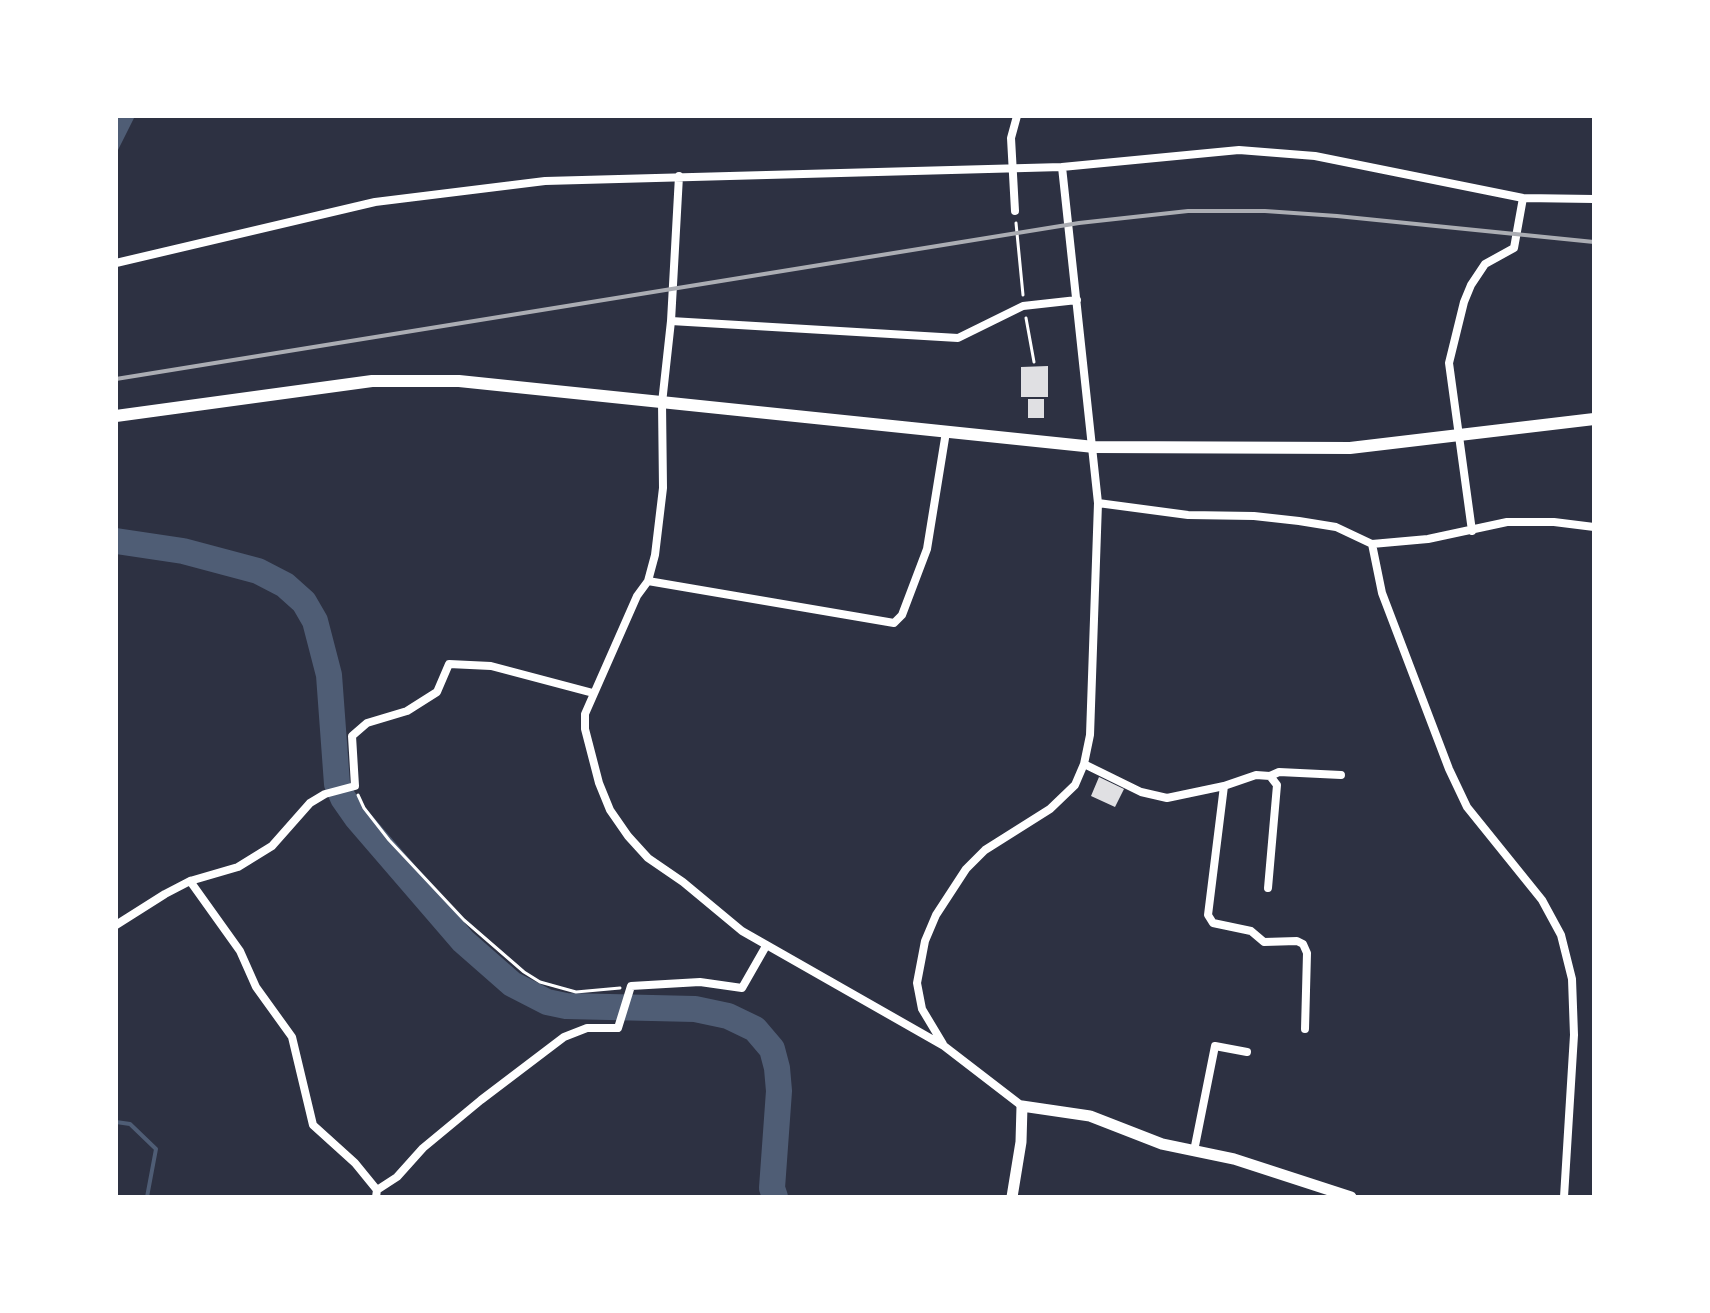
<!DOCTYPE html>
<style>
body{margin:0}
#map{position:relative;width:1710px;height:1313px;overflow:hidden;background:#2d3142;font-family:Inter,sans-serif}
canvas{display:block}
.frame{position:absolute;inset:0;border:118px solid #fff;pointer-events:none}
</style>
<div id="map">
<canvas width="1710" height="1313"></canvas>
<div class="frame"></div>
</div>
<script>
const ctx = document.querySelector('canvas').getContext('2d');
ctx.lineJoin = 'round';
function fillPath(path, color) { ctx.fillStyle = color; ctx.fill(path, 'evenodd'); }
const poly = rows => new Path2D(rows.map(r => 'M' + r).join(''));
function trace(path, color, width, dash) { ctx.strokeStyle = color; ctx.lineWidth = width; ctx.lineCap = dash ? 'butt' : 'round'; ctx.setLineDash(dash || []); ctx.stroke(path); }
fillPath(poly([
 [116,116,135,116,116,154]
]), '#4f5d75');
trace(poly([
 [116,1122,130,1124,156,1149,147,1197]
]), '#4f5d75', 4);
trace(poly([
 [116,541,183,551,258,571,285,585,304,602,315,621,329,675,337,784,343,798,357,818,463,941,512,984,547,1002,566,1006,695,1009,728,1016,755,1029,772,1049,777,1068,779,1091,772,1188,775,1197]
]), '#4f5d75', 26);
fillPath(poly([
 [1048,366,1048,397,1021,397,1021,367],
 [1028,399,1044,399,1044,418,1028,418],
 [1099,777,1124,789,1115,807,1091,796]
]), '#e0e0e3');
trace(poly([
 [1016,223,1023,295],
 [1026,318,1034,362],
 [358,795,364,808,389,840,464,920,524,972,540,982,576,992,620,988]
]), '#fff', 3);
trace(poly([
 [679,176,671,321,662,403,663,488,655,555,648,581,637,596,585,714,585,729,599,783,610,810,628,836,648,858,683,882,742,931,944,1046,1022,1106],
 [1015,211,1011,138,1017,116],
 [116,263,375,202,545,181,1062,167,1239,150,1315,156,1523,198,1594,199],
 [671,321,958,338,1023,306,1077,300],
 [1098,503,1188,515,1254,516,1299,521,1336,527,1372,544,1428,539,1507,522,1554,522,1594,527],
 [1472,531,1449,363,1464,302,1471,285,1485,264,1514,248,1523,198],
 [1372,544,1382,593,1449,769,1467,807,1542,900,1561,935,1572,979,1574,1035,1564,1197],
 [648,581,894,623,902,615,927,549,946,432],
 [1084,764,1141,792,1167,798,1224,786,1256,775,1270,776,1277,785,1268,888],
 [1270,776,1279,772,1341,775],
 [1224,786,1208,915,1213,923,1251,931,1264,942,1297,941,1303,944,1307,953,1305,1029],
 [190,881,240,951,256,987,292,1037,313,1125,355,1163,377,1190],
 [116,925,165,894,190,881,238,867,272,846,310,803,325,794,355,786,352,736,367,723,407,711,437,692,449,664,491,666,593,693],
 [943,1044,922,1009,917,983,925,941,936,915,966,869,985,850,1050,809,1075,785,1084,764,1090,735,1098,503,1062,167],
 [1194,1151,1215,1046,1247,1052],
 [376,1197,377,1190,397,1177,423,1148,481,1100,564,1037,587,1028,618,1028,631,986,700,982,742,988,766,946]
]), '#fff', 8);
trace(poly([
 [1012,1197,1021,1142,1022,1106,1090,1116,1162,1144,1234,1159,1351,1197]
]), '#fff', 11);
trace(poly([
 [116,416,372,381,459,381,1094,447,1350,448,1594,419]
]), '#fff', 12);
trace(poly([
 [116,379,1079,223,1188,211,1265,211,1337,216,1594,242]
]), '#abadb3', 4);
</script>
